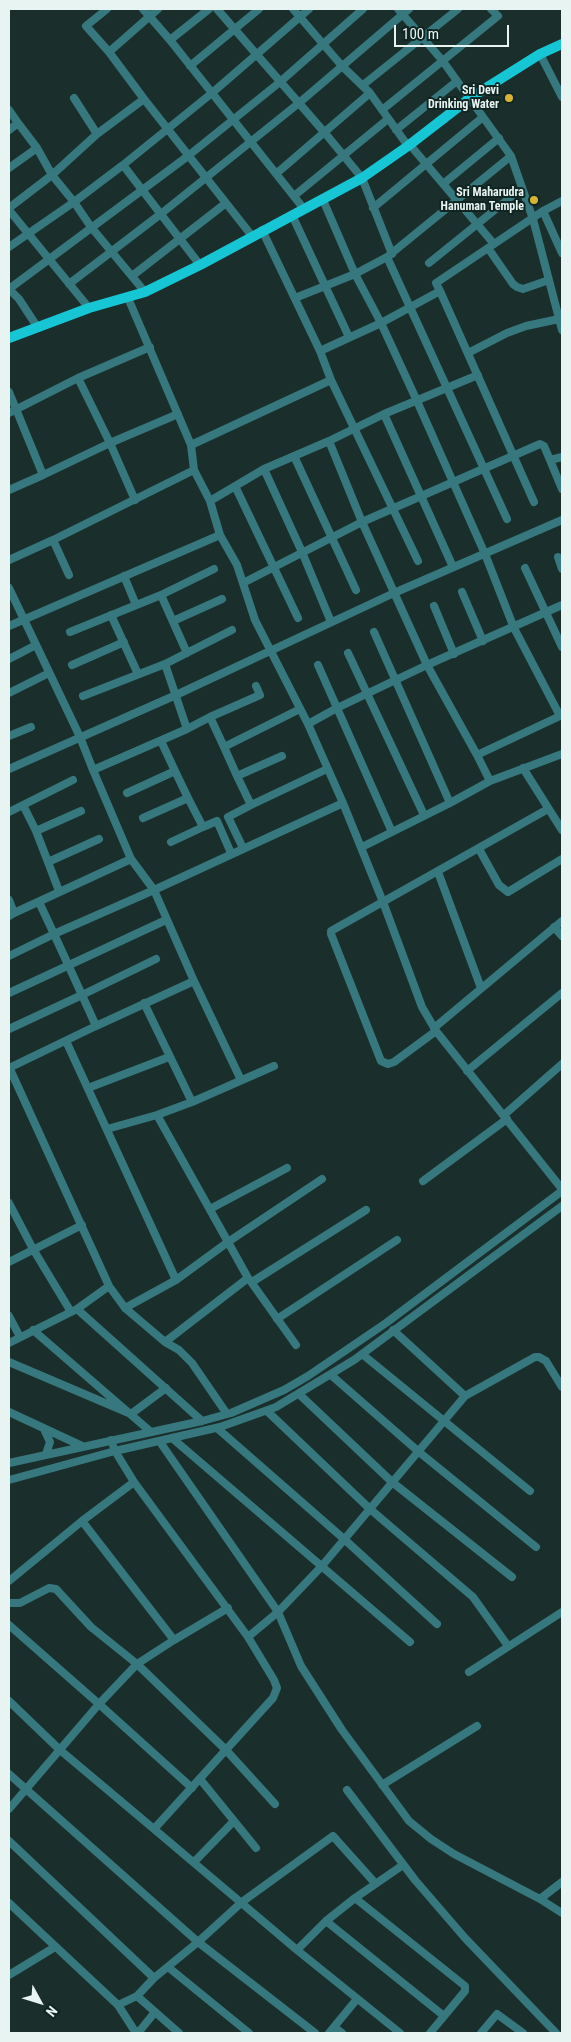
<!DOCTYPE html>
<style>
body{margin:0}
#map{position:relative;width:571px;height:2042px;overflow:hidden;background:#1a2f2c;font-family:"Roboto Condensed",sans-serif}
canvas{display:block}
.frame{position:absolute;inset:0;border:10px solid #e8f4f2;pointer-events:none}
.north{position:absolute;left:15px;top:1977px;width:50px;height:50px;-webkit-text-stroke:4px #102522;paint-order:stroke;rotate:129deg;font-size:14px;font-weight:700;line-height:20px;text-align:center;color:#e8f4f2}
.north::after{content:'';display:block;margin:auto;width:18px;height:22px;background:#e8f4f2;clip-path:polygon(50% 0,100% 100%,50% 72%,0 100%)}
.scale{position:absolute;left:394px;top:25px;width:115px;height:22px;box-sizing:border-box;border:2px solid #e8f4f2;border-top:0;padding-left:6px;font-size:15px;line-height:18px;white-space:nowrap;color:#e8f4f2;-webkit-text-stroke:4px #102522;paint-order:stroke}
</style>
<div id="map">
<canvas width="571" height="2042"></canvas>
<div class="frame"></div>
<div class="north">N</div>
<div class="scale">100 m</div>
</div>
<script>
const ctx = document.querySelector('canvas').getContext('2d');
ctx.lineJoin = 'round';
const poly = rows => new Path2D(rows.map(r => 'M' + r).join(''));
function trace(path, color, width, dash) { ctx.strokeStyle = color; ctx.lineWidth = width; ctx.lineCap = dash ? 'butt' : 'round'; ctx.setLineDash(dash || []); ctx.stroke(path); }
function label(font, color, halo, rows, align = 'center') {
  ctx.font = font + ' "Roboto Condensed",sans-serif'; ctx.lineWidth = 4; ctx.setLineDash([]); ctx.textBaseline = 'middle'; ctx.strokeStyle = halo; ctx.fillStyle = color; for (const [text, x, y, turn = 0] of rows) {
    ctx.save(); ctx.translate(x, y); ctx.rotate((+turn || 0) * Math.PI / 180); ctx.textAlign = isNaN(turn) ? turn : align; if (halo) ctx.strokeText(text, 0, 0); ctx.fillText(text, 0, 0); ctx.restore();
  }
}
trace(poly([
 [107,9,86,26,109,52,144,99,252,236],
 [143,9,170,40],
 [209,9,170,40,304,209],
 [217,9,325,133,362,178,392,254],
 [293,9,342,66,370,93,408,146],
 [398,9,442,60,511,156,533,219,562,330],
 [109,52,158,9],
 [540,54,562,97],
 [190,66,259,9],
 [363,85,458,9],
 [74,98,97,134],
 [144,99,97,134,52,175,74,202,91,227,145,292],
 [9,110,18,123],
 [382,110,498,16,491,9],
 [9,130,18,123,37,148,52,175,9,208],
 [396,130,457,81],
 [410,145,494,244],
 [123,165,200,265],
 [9,168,37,148],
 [277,173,370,93],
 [443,184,499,138],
 [294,196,388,119],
 [323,200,355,274,381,323,417,401,485,554,514,628,560,716,477,755,427,665,362,522,329,441],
 [373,208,483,117],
 [9,210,89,308],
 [543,211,562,253],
 [292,215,349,337],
 [262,230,320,351],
 [9,247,74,202,123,165,212,93,309,9],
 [488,248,513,284,517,287,523,289,549,280],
 [387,257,507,519],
 [429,263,522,188],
 [132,276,226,203],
 [69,284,162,213,299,103,409,9],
 [9,289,188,156,280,82,363,9],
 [9,289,19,299,38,328],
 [440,291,534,502],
 [128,298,191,445,194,470,210,501,220,535,237,565,255,620,308,724,343,803,383,902,422,1007,436,1031,562,1189],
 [295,298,355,274,387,257,511,156],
 [468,353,507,333,526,326,559,319],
 [78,378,110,443,178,414],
 [331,380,418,561],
 [9,392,43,475,9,490],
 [9,413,78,378,150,347],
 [384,414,453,567],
 [191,445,331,380,320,351,381,323,440,291,436,283,543,211,562,201],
 [294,456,356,590],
 [562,457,550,460,562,489],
 [264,469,302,552,331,622],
 [43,475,110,443,135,500],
 [235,486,298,618],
 [210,501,264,469,329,441,384,414,478,375],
 [53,540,69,575],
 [558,557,562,569],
 [9,560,53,540,194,470],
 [525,568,562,647],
 [124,576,136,605],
 [243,583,362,522,540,444,544,446,550,460],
 [9,588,80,737,93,770,187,729],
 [462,592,483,641],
 [161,595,187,653],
 [434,606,454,654],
 [111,615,138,674],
 [173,621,222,599],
 [9,626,220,535],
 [70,632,161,595,214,569],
 [374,632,450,803],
 [348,653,424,815],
 [9,659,36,645],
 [165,664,187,729,210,717],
 [72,665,124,642],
 [318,665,392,832],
 [9,693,49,673],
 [83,696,165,664,232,630],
 [308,724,337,708,427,665,562,605],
 [9,736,31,727],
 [224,747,210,717,260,695,256,686],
 [477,755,490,781],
 [282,756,237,776,251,805,327,769],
 [523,768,562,830],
 [9,769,176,695,394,593,562,520],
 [237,776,224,747,300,709],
 [127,793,175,771,161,741],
 [9,812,23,805],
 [143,818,188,798,175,771],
 [203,827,217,821,231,853],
 [36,831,23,805,73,780],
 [171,842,203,827,188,798],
 [362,847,450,803,490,781,562,754],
 [243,848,228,817,251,805],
 [479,849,499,885,508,892,562,859],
 [48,862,36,831,81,811],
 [438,872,481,988],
 [59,891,48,862,99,839],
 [9,900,14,913,9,916],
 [14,913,131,859],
 [554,927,562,936],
 [9,956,54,934,39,902],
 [156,959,82,995,96,1026,194,981,154,890,343,803],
 [194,981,241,1080],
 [9,993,166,920],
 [144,1003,192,1102,157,1115],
 [434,1028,562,921],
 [9,1029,82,995,54,934,154,890,131,859,93,770],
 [436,1031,394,1062,388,1064,381,1061,331,934,331,931,548,809],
 [66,1041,176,1280],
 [9,1067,109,1286],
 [9,1068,96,1026],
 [467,1071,562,993],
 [88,1088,169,1057],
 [192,1102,274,1066],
 [504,1115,562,1064],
 [107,1129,157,1115,228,1242,176,1280,125,1308],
 [423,1181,507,1119],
 [9,1203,33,1249,71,1312],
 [210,1209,287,1168],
 [9,1262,82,1225],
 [249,1279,296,1345],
 [252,1282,366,1210],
 [77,1309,202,1421],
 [9,1316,20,1337],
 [277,1319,397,1240],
 [33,1330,151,1432],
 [393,1330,465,1396],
 [165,1342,248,1278,228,1242,322,1179],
 [9,1343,77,1309,109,1286,125,1308,165,1342,179,1350,192,1363,227,1414],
 [362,1354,530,1491],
 [9,1362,131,1414,166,1388],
 [331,1375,419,1452,536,1547],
 [299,1394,392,1482,512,1577],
 [267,1411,370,1509,473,1597,508,1646],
 [9,1412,82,1446],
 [217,1428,344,1539,437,1624],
 [44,1429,50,1442,46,1454],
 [172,1438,410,1642],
 [111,1440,115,1451,134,1482,248,1637,274,1680,277,1688,273,1698,154,1829,297,1950,400,2033],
 [160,1442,278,1612,301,1666,342,1730,409,1821,431,1839,454,1854,540,1899,562,1913],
 [9,1463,202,1421,231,1413,284,1390,308,1376,386,1323,562,1191],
 [9,1480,115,1451,220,1427,276,1407,354,1360,562,1206],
 [82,1521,174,1640],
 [9,1581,82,1521,134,1482],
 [9,1603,20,1603,49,1588,56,1589,91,1627,137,1664,226,1750,275,1804],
 [9,1625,99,1704,192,1788],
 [248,1637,278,1612,321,1567,465,1396,535,1357,539,1357,546,1361,562,1387],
 [469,1672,562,1612],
 [9,1701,60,1750,154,1829],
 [9,1774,198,1942,315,2033],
 [200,1779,256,1848],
 [382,1785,477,1726],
 [347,1790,415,1880,465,1938,556,2033],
 [9,1809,99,1704,137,1664,174,1640,228,1608],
 [9,1841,154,1978],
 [194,1862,233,1822],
 [355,1898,465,1986,465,1991,430,2033],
 [540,1899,562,1882],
 [9,1903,118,2005,137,1996,154,1978,198,1942,242,1902,333,1836,375,1883],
 [326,1921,444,2016],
 [297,1950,326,1921,355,1898,403,1865],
 [168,1967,249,2033],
 [9,1975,55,1947],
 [137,1996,179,2033],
 [118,2005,136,2033],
 [334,2027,342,2033],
 [138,2033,155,2012],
 [329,2033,357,1999],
 [481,2033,497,2014,523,2033]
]), '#37787f', 8);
trace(poly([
 [9,338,89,308,145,292,200,265,362,178,408,146,470,98,540,54,562,44]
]), '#17c6d4', 10);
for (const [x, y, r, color] of [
 [509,98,5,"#d7b434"],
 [534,200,5,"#d7b434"]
]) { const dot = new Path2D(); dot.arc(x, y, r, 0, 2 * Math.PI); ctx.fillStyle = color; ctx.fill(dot); trace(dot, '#102522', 2); }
label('bold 12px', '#e8f4f2', '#102522', [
 ["Sri Devi",499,91],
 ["Drinking Water",499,105],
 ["Sri Maharudra",524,193],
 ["Hanuman Temple",524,207]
], 'right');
</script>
